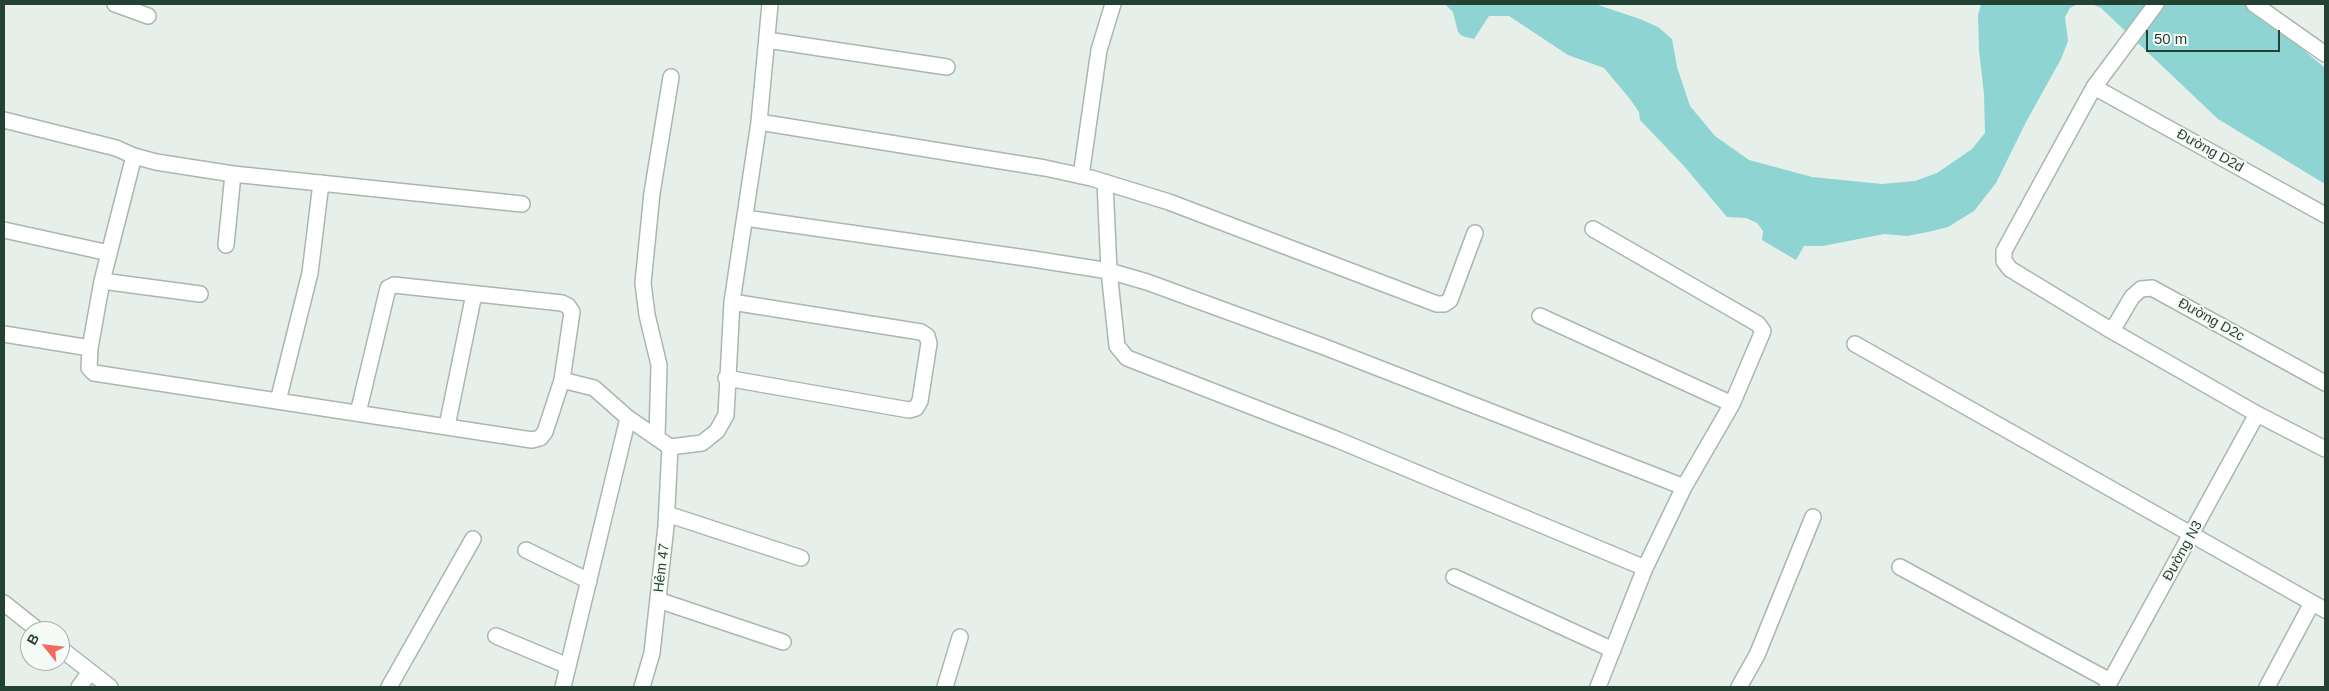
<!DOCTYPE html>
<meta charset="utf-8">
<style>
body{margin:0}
#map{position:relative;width:2329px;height:691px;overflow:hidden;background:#e6efe9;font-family:Helvetica,sans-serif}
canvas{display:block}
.frame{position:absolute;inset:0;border:5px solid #244234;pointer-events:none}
.north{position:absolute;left:20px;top:621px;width:50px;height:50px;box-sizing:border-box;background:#f7fbf8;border:1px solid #a3b1aa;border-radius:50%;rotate:299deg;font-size:14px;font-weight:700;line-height:20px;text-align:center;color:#244234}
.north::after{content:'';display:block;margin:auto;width:18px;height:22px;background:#f36a60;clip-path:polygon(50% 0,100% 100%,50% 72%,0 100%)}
.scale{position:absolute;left:2146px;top:30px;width:134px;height:22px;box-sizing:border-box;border:2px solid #244234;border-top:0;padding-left:6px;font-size:15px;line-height:18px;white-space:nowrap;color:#244234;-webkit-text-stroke:4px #f7fbf8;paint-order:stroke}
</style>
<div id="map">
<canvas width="2329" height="691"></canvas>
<div class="frame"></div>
<div class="north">B</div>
<div class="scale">50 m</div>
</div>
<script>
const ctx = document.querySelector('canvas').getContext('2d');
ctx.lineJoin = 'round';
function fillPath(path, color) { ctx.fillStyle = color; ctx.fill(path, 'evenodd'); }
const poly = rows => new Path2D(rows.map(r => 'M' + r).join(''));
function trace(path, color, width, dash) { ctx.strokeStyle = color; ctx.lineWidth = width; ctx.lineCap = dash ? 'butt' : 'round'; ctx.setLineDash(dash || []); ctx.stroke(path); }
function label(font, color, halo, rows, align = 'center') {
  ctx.font = font + ' Helvetica,sans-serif'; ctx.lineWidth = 4; ctx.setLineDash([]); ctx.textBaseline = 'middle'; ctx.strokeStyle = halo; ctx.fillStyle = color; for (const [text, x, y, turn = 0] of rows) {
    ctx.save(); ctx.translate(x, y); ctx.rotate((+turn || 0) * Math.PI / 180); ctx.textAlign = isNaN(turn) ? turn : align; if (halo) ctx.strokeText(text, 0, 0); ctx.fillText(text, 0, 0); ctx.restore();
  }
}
fillPath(poly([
 [1445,4,1595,4,1640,19,1658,27,1672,39,1677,67,1690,106,1715,136,1749,160,1812,177,1882,184,1915,181,1937,173,1972,149,1985,133,1984,94,1979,50,1978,15,1981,4,2078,4,2070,8,2065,17,2068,41,2061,59,2026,122,1996,183,1974,211,1948,227,1928,232,1907,236,1884,234,1823,246,1804,246,1796,260,1762,240,1763,231,1757,223,1746,218,1727,217,1684,166,1640,120,1639,112,1630,99,1604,68,1568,55,1509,16,1489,16,1474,39,1462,36,1458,32,1453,12],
 [2092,4,2262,4,2306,52,2325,68,2325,184,2218,119,2101,8]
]), '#8ed4d2');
const minor = poly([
 [115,4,148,16],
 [2156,4,2094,87,2004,251,2004,261,2010,269,2112,331,2257,414,2325,449],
 [2254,4,2325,54],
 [767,40,947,67],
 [2094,87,2325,215],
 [4,120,116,148,134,156,102,281,90,348,89,368,94,373,532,440,540,438,545,432,562,380,594,388,628,418,670,447,702,443,717,431,726,415,732,302,759,122,770,4],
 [759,122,1045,168,1091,178,1169,202,1437,304,1444,304,1450,300,1475,233],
 [134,156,156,162,233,174,522,204],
 [1081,176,1099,50,1113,4],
 [1105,182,1109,271,1117,346,1127,358,1338,440,1645,568],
 [745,218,1033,259,1109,271,1147,282,1322,346,1684,487,1645,568,1598,687],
 [1593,229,1758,324,1763,331,1732,404,1684,487],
 [4,230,109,253],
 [226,245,233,174],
 [102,281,200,294],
 [1540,316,1732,404],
 [2112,331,2132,297,2141,289,2152,288,2325,383],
 [4,334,90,348],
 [1855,344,2325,610],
 [726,378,909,410,916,408,920,401,929,343,927,336,921,332,732,302],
 [278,401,310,273,321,183],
 [358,413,388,288,394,285,562,303,568,306,572,312,562,380],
 [447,426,474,294],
 [657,438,659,365,647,315,643,283,652,193,671,77],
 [667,514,801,558],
 [526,550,589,581],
 [1900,567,2110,681],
 [1454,577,1613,650],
 [658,600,783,642],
 [4,603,39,631],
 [496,636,568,666],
 [60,648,110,687],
 [79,687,90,672],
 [389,687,473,539],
 [563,687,628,418],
 [642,687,652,653,666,526,670,447],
 [945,687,960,637],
 [1739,687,1757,655,1813,517],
 [2107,687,2257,414],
 [2267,687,2312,603]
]);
trace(minor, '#a8b8af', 18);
trace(minor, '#fff', 15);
label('14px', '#244234', '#f7fbf8', [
 ["Đường D2d",2210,151,29],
 ["Đường D2c",2211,320,29],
 ["Đường N3",2183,551,-61],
 ["Hẻm 47",662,568,-83]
]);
</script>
